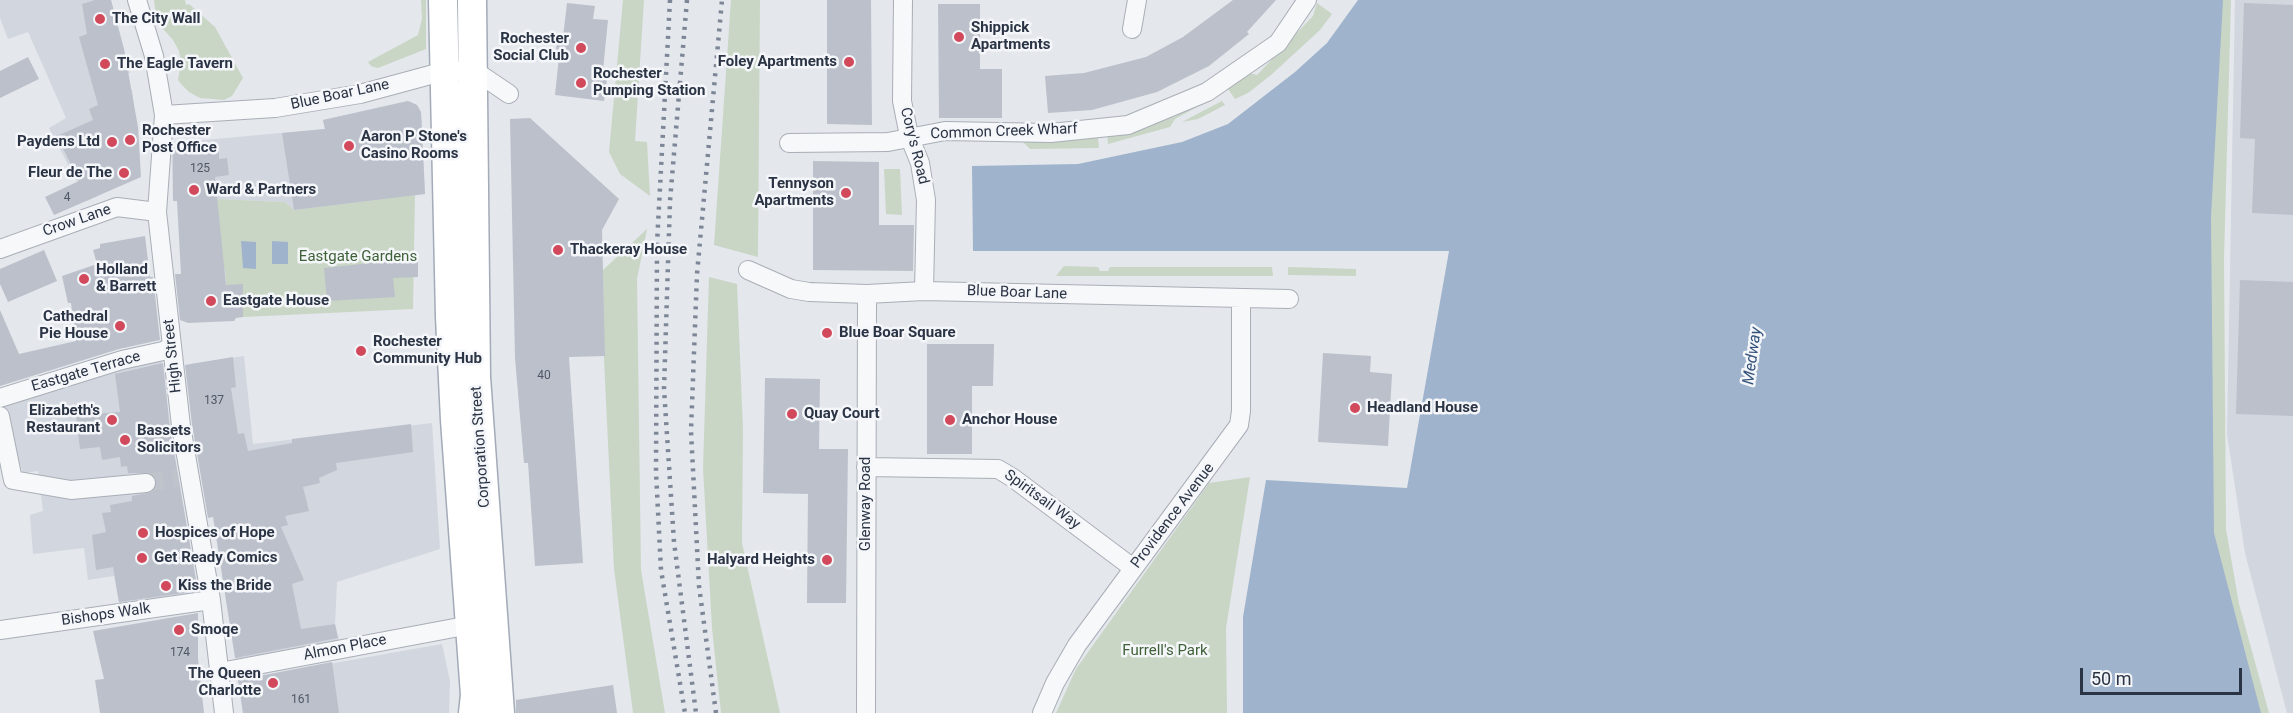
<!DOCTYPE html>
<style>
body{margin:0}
#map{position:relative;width:2293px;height:713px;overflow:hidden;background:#e4e7ec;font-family:Roboto,sans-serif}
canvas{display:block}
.scale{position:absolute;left:2080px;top:668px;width:162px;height:27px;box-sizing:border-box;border:3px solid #2b3445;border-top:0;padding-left:8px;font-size:18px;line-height:21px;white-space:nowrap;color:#2b3445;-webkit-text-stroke:4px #f4f6f9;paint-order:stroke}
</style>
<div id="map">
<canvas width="2293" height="713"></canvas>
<div class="scale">50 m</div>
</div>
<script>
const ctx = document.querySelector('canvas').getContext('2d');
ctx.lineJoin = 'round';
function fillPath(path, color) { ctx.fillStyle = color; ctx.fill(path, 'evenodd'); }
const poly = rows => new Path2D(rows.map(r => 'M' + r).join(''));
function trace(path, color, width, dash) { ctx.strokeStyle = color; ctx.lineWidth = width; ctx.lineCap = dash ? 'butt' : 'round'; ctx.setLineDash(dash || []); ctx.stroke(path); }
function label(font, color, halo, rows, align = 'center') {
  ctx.font = font + ' Roboto,sans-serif'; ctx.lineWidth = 5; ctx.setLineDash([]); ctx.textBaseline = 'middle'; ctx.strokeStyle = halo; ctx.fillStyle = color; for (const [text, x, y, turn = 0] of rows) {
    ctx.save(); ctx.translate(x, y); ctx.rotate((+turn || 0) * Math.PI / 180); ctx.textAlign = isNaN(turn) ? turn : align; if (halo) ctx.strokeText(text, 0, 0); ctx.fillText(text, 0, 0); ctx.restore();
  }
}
fillPath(poly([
 [0,0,111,0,130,73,123,75,127,85,132,90,139,147,100,195,87,201,49,128,66,118,28,32,8,39,0,18],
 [2235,0,2293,0,2293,713,2287,713,2245,553,2227,434],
 [408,101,417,105,421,112,425,194,294,210,285,202,216,199,173,201,171,143,325,129,323,120],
 [244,356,253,444,432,423,440,549,337,582,335,624,339,641,236,659,190,364],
 [161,357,168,421,197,592,119,603,114,576,88,580,84,548,33,554,30,515,43,511,38,471,23,473,1,403],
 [442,644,450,681,449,713,243,713,238,680]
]), '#d2d6de');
fillPath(poly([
 [154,0,185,0,186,5,189,4,215,27,243,78,232,96,224,100,200,98,189,92,181,84,178,80,181,62,179,51,173,40,157,22],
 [421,0,426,0,426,49,378,68,371,66,368,62,418,35,422,19],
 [623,0,644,0,635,141,647,142,650,196,620,174,609,152],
 [731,0,760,0,758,257,714,245],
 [2153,0,2231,0,2224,259,2226,529,2239,604,2269,713,2234,713],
 [1317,3,1332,14,1320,30,1271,75,1248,93,1235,99,1226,86,1245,72,1257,75,1313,16],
 [1216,94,1219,95,1175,119,1170,127,1108,144,1107,133,1144,127,1174,117],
 [1222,101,1225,105,1198,119,1182,122],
 [1098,138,1099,148,1030,149,1022,141],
 [884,169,900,169,902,215,886,214],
 [415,195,413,309,243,317,243,285,226,285,225,271,218,265,216,199,285,202,294,210],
 [647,229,637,279,641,570,665,713,633,713,614,569,604,359,603,270],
 [1064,266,1098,267,1100,271,1108,271,1110,267,1272,267,1273,276,1056,276],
 [1288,267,1356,269,1356,276,1288,275],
 [709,277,737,284,743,429,742,543,780,713,721,713,712,628,703,468],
 [1250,477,1226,628,1227,713,1056,713,1076,669,1209,483]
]), '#c9d6c5');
fillPath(poly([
 [1358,0,2223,0,2211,217,2214,533,2261,713,1243,713,1243,617,1266,480,1407,488,1449,251,973,251,972,166,1078,164,1182,142,1228,124,1295,72,1327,43],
 [241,241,256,242,256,269,243,268],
 [272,241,288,242,288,264,272,264]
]), '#9fb4cc');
fillPath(poly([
 [95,0,111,0,124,49,138,127,141,177,54,215,45,197,79,181,57,136,93,120,89,109,98,105,79,37,87,34,82,4],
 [827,0,871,0,872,125,827,124],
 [1233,0,1276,0,1247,32,1249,34,1209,66,1157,92,1092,110,1048,113,1045,76,1084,73,1146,57,1183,37],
 [567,3,595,6,593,19,608,20,603,70,608,71,604,101,555,95,559,57,555,57,558,36,563,37],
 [2244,3,2293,5,2293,215,2252,213,2255,139,2240,138],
 [938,4,980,4,980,69,1002,69,1002,118,939,118],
 [28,57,39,79,0,98,0,71],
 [408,101,417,105,421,112,425,194,294,210,282,133,325,129,323,120],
 [530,118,619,199,602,230,605,356,569,357,583,563,535,566,528,463,524,463,515,358,510,119],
 [201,142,202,152,219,151,219,159,227,158,229,175,215,177,226,285,243,284,243,317,236,318,234,321,188,323,180,320,175,274,181,274,177,201,173,201,173,143],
 [813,161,879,162,879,225,914,225,913,271,813,270],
 [145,236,150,277,153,277,160,340,119,349,0,386,0,310,19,354,76,341,71,303,68,303,62,276,97,264,93,250,100,248,100,244],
 [44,250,57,281,8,302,0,284,0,269],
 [418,258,418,277,393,278,395,297,327,301,324,268],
 [2240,280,2293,282,2293,416,2236,414],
 [927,344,994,344,993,386,972,386,972,454,927,454],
 [1323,353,1371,356,1370,372,1392,374,1388,446,1318,442],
 [233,357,236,387,231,388,238,434,244,433,248,451,292,443,292,439,411,424,413,452,336,463,337,470,319,478,320,483,303,487,309,511,285,516,288,525,281,527,304,580,292,584,301,629,335,624,338,638,235,658,213,517,208,518,192,424,185,365],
 [163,363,170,428,198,591,119,602,113,567,96,570,92,535,106,532,102,513,111,512,110,505,132,501,132,496,152,492,157,481,150,473,128,473,127,466,121,467,120,457,102,460,100,447,80,449,76,415,120,412,115,374],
 [765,378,820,379,819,449,848,449,846,603,807,603,808,494,763,493],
 [198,613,198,658,204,713,100,713,95,680,104,679,93,631],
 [332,662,339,713,243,713,238,680],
 [613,685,617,713,516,713,516,700]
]), '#bbc0ca');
trace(poly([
 [146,483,178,478]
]), '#bfc3cb', 18, [18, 9]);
const street = poly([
 [137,0,154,56,164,115,157,212,181,426,211,600,224,713],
 [903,0,902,101,909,136,920,163,926,200,924,291],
 [1132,29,1137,0],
 [164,115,275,108,360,94,445,71,475,71,509,94],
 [789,143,888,142,945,131,1051,133,1128,125,1207,92,1278,43,1307,0],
 [0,249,117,207,157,212],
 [748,270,791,289,809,292,867,294,924,291,1289,299],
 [0,398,122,360,163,351,172,346],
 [0,416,13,480,71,490,146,483],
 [866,467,998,469,1013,478,1133,568],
 [0,630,211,600],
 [220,672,470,625],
 [866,713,867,294],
 [1042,713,1055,683,1077,645,1239,425,1241,411,1241,300]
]);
const primary = poly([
 [443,0,450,317,455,420,475,695,473,713],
 [472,0,476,377,500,713]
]);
trace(street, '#a9aeb7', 20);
trace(primary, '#a3abb8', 31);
trace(street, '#f7f8fa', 18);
trace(primary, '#fff', 28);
trace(poly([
 [670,0,657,244,656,472,661,570,685,713],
 [687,0,670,201,664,389,674,542,696,713],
 [716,713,699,586,691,431,697,274,722,0]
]), '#7d8696', 4.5, [3, 6]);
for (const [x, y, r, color] of [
 [100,19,6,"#d1495b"],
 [959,37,6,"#d1495b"],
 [581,48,6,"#d1495b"],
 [849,62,6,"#d1495b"],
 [105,64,6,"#d1495b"],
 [581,83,6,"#d1495b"],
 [130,140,6,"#d1495b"],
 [112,142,6,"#d1495b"],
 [349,146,6,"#d1495b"],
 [124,173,6,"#d1495b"],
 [194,190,6,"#d1495b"],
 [846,193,6,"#d1495b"],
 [558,250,6,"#d1495b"],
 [84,279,6,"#d1495b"],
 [211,301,6,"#d1495b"],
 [120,326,6,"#d1495b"],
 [827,333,6,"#d1495b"],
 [361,351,6,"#d1495b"],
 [1355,408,6,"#d1495b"],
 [792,414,6,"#d1495b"],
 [112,420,6,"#d1495b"],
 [950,420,6,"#d1495b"],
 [125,440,6,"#d1495b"],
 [143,533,6,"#d1495b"],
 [142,558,6,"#d1495b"],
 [827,560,6,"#d1495b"],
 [166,586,6,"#d1495b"],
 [179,630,6,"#d1495b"],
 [273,683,6,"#d1495b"]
]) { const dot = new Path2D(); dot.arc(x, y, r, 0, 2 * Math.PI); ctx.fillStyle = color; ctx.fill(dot); trace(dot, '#f4f6f9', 2); }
label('12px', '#4f5766', null, [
 ["125",200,169],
 ["4",67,198],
 ["40",544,376],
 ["137",214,401],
 ["174",180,653],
 ["161",301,700]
]);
label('bold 15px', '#2b3445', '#f4f6f9', [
 ["The City Wall",112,19],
 ["Shippick",971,28],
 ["Apartments",971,45],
 ["Rochester",569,39,"right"],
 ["Social Club",569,56,"right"],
 ["Foley Apartments",837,62,"right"],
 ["The Eagle Tavern",117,64],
 ["Rochester",593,74],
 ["Pumping Station",593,91],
 ["Rochester",142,131],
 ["Post Office",142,148],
 ["Aaron P Stone's",361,137],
 ["Casino Rooms",361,154],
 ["Paydens Ltd",100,142,"right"],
 ["Fleur de The",112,173,"right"],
 ["Tennyson",834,184,"right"],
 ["Apartments",834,201,"right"],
 ["Ward & Partners",206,190],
 ["Thackeray House",570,250],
 ["Holland",96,270],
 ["& Barrett",96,287],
 ["Eastgate House",223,301],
 ["Cathedral",108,317,"right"],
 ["Pie House",108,334,"right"],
 ["Blue Boar Square",839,333],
 ["Rochester",373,342],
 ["Community Hub",373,359],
 ["Headland House",1367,408],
 ["Elizabeth's",100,411,"right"],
 ["Restaurant",100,428,"right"],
 ["Quay Court",804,414],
 ["Anchor House",962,420],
 ["Bassets",137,431],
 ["Solicitors",137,448],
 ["Hospices of Hope",155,533],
 ["Get Ready Comics",154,558],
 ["Halyard Heights",815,560,"right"],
 ["Kiss the Bride",178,586],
 ["Smoqe",191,630],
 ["The Queen",261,674,"right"],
 ["Charlotte",261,691,"right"]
], 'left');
label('15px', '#2b3445', '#f4f6f9', [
 ["Blue Boar Lane",340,95,-12],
 ["Common Creek Wharf",1004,132,-2],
 ["Cory's Road",914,146,76],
 ["Crow Lane",77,221,-19],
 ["Blue Boar Lane",1017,293,2],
 ["High Street",173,356,-96],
 ["Eastgate Terrace",86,372,-16],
 ["Corporation Street",481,447,-94],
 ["Spiritsail Way",1042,500,36],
 ["Glenway Road",866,504,-90],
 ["Providence Avenue",1173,516,-53],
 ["Bishops Walk",106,615,-8],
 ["Almon Place",345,648,-11]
]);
label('15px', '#3f6138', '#f4f6f9', [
 ["Eastgate Gardens",358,257],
 ["Furrell's Park",1165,651]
]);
label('italic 16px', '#34527a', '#f4f6f9', [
 ["Medway",1753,356,-82]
]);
</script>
